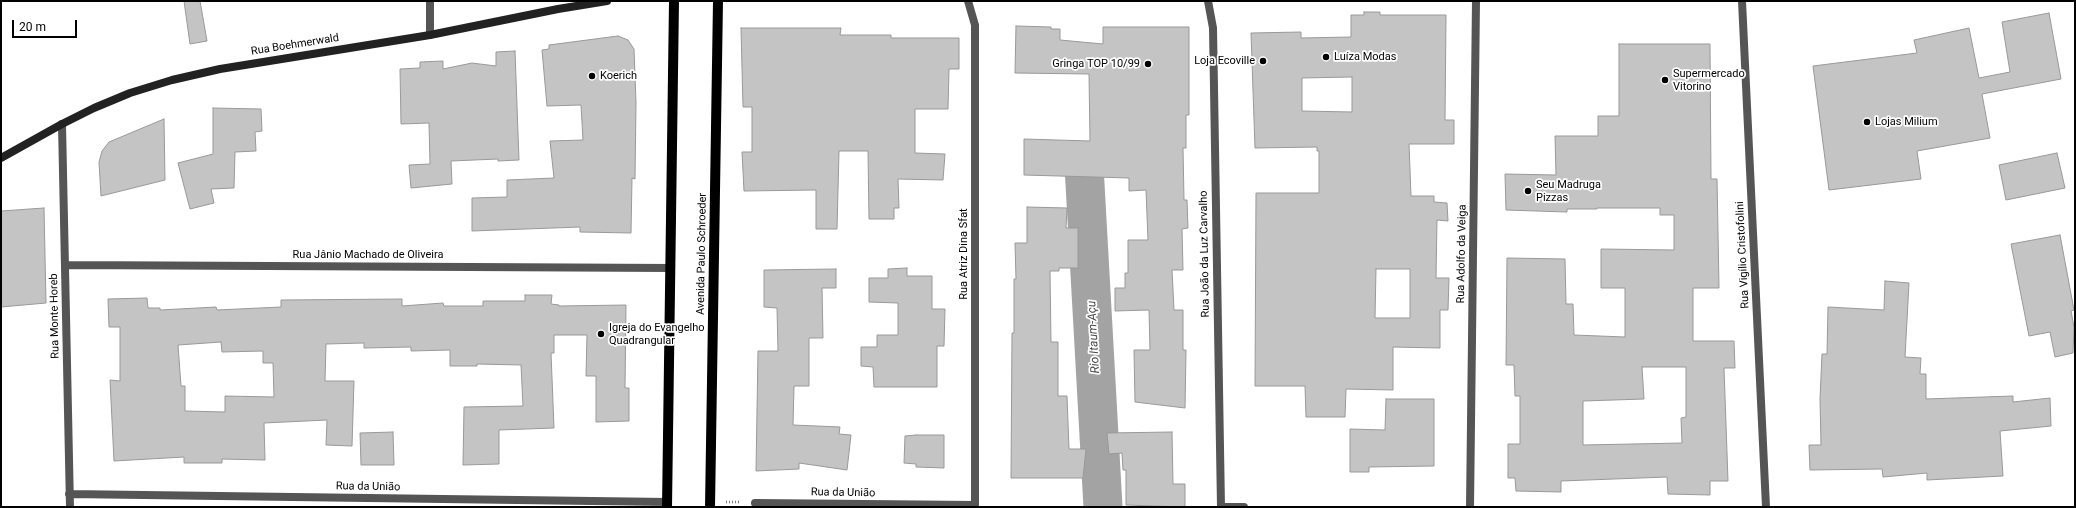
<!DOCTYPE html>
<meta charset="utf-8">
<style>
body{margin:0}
#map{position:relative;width:2076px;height:508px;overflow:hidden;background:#fff;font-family:Roboto,sans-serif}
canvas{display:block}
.frame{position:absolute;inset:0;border:2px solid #000;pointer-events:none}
.scale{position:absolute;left:12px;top:20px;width:65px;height:18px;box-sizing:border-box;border:2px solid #000;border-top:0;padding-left:5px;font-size:12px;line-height:14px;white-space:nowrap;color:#000;-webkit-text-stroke:3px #fff;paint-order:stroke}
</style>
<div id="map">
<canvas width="2076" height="508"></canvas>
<div class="frame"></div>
<div class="scale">20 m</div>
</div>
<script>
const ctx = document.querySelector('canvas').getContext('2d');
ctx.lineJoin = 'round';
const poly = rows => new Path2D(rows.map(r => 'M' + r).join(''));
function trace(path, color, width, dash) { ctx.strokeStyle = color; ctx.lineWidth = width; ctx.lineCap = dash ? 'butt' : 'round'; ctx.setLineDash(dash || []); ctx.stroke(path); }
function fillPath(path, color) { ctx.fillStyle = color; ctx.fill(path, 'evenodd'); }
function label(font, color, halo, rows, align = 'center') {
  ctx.font = font + ' Roboto,sans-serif'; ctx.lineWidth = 3.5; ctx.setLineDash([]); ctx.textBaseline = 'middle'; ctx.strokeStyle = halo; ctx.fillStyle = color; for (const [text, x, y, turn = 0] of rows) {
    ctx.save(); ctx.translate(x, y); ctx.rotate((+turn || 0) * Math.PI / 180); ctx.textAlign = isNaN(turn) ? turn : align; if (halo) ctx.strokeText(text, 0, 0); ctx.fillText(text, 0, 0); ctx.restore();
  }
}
trace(poly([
 [1084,166,1103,507]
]), '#a3a3a3', 39);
const building = poly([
 [184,1,200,1,207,41,190,44,184,1],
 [1364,12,1380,12,1380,15,1446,15,1445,120,1454,120,1454,144,1409,144,1411,196,1434,196,1434,202,1447,203,1448,221,1437,220,1436,278,1449,278,1448,310,1440,310,1440,348,1393,347,1393,390,1346,389,1345,417,1306,417,1305,386,1255,386,1256,193,1319,193,1319,151,1317,151,1317,147,1255,148,1251,33,1301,32,1301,38,1351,37,1351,15,1364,15,1364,12],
 [1352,77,1352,112,1302,111,1302,78,1352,77],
 [1376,269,1410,269,1410,318,1375,318,1376,269],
 [2049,13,2061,79,1982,94,1990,138,1917,151,1921,179,1829,190,1813,66,1917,53,1914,40,1969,28,1979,78,2010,72,2002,22,2049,13],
 [1016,26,1051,27,1051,29,1060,29,1060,40,1103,44,1103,27,1189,27,1189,115,1186,115,1186,148,1183,148,1184,200,1187,200,1188,228,1182,229,1183,270,1172,270,1174,310,1183,310,1183,350,1186,350,1185,408,1135,402,1134,350,1150,350,1149,310,1115,311,1115,288,1125,288,1125,273,1128,273,1128,240,1148,240,1146,190,1129,191,1129,178,1024,175,1024,139,1090,141,1089,74,1015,73,1016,26],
 [741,28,841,28,840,35,891,35,891,38,959,38,959,69,949,69,948,109,915,109,915,153,945,154,943,180,898,179,899,208,894,208,894,219,869,219,868,151,839,151,837,229,816,229,816,190,744,191,742,152,752,152,752,107,743,107,741,28],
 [618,36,628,40,634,49,636,103,635,179,632,178,631,233,580,232,580,227,472,231,472,198,507,197,507,180,554,178,550,141,583,140,581,105,547,106,542,50,549,49,549,45,618,36],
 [1619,44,1710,44,1711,179,1717,179,1719,288,1693,288,1693,341,1734,341,1735,368,1724,368,1728,481,1710,481,1710,495,1668,494,1667,477,1561,481,1561,492,1516,491,1515,478,1508,478,1508,444,1520,444,1520,396,1515,396,1514,365,1506,365,1507,258,1565,259,1566,304,1573,304,1574,335,1625,337,1625,288,1601,288,1601,249,1674,250,1674,215,1660,215,1660,208,1597,208,1597,209,1567,209,1567,212,1506,210,1505,174,1556,175,1555,136,1598,136,1598,116,1619,116,1619,44],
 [1642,367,1686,367,1686,417,1681,418,1682,443,1583,445,1583,401,1644,399,1642,367],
 [515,51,519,160,498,161,498,159,451,161,452,184,411,188,409,165,430,164,429,123,401,124,400,69,420,68,420,62,443,61,443,69,472,63,496,66,496,52,515,51],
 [213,108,261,109,262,131,255,132,256,151,235,152,234,188,211,189,214,203,190,209,178,163,213,154,213,108],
 [164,119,165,180,101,196,99,162,102,151,109,142,164,119],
 [2057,153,2065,188,2006,200,1999,165,2057,153],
 [1027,207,1067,208,1066,228,1078,228,1078,268,1059,268,1059,271,1050,271,1051,342,1058,342,1058,396,1067,396,1069,449,1086,449,1083,478,1011,478,1012,333,1014,333,1014,279,1016,279,1015,243,1027,243,1027,207],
 [44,208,46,303,1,307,1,211,44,208],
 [2060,235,2074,310,2071,311,2074,327,2073,353,2055,357,2050,332,2029,336,2011,244,2060,235],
 [907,268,907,276,932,276,932,309,945,309,944,346,937,346,937,387,874,387,873,367,861,366,861,347,877,347,877,335,898,335,898,303,869,302,869,278,888,278,888,269,907,268],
 [836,269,836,288,822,288,823,338,809,338,809,386,794,386,793,425,840,427,839,434,851,435,847,470,799,463,799,469,756,471,758,351,778,351,777,308,764,307,764,270,836,269],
 [1885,281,1909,283,1905,357,1921,358,1920,374,1926,374,1926,399,2013,396,2013,402,2050,398,2051,426,2000,431,2003,476,1927,480,1927,473,1883,477,1882,469,1810,470,1809,445,1821,445,1820,399,1822,354,1827,354,1828,307,1884,310,1885,281],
 [525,295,552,295,551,304,559,305,559,306,626,305,625,388,629,388,629,421,596,422,596,376,586,376,587,335,554,335,554,353,551,353,554,428,499,430,499,464,463,465,464,407,523,406,521,365,477,364,477,366,450,366,450,350,411,351,411,347,364,348,364,343,326,344,325,381,354,381,352,446,326,445,327,420,264,423,265,460,222,459,222,463,184,463,184,457,114,461,110,380,120,381,120,327,109,327,108,299,147,298,148,308,160,308,160,310,216,307,217,310,281,307,281,300,402,299,402,306,443,303,444,306,483,306,483,301,525,301,525,295],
 [221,342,222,352,263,351,263,363,273,363,274,397,225,396,225,412,185,411,185,386,181,386,178,345,221,342],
 [1386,399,1434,399,1434,466,1369,467,1369,472,1350,472,1350,429,1385,430,1386,399],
 [393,432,394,465,361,465,360,433,393,432],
 [1172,432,1173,484,1185,484,1185,507,1126,505,1126,470,1123,470,1122,453,1109,454,1107,433,1172,432],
 [916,435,944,435,944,468,916,467,916,464,904,463,905,436,916,435]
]);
fillPath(building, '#c4c4c4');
trace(building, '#999', 1);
trace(poly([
 [726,502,741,502]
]), '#777', 2.5, [1, 2]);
trace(poly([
 [968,1,975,25,975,507],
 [1208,1,1213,28,1221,507],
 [1742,1,1766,507],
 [430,35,430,1],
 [62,124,70,507],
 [65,265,671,268],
 [69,494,667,502],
 [755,503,975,505],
 [1221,507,1244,507]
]), '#555', 8);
trace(poly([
 [1470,507,1476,1]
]), '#555', 8);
trace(poly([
 [1,158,62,124,94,108,130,93,172,80,220,69,430,35,558,9,607,1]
]), '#222', 8);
trace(poly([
 [667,507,674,1],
 [710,507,718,1]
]), '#000', 10);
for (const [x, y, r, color] of [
 [1326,57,4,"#000"],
 [1263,61,4,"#000"],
 [1148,64,4,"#000"],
 [592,76,4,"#000"],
 [1665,80,4,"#000"],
 [1867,122,4,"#000"],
 [1528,191,4,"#000"],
 [601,334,4,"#000"]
]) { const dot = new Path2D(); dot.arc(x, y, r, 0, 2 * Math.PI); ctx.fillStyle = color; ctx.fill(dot); trace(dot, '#fff', 1.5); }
label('11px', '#000', '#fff', [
 ["Rua Boehmerwald",295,45,-9],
 ["Avenida Paulo Schroeder",702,254,-89],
 ["Rua Atriz Dina Sfat",964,254,-90],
 ["Rua João da Luz Carvalho",1205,254,-91],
 ["Rua Adolfo da Veiga",1462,254,-89],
 ["Rua Jânio Machado de Oliveira",368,255],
 ["Rua Vigílio Cristofolini",1743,255,-93],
 ["Rua Monte Horeb",55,316,-91],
 ["Rua da União",368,487,1],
 ["Rua da União",843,493,1]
]);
label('11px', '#000', '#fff', [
 ["Luíza Modas",1334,57],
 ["Loja Ecoville",1255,61,"right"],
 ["Gringa TOP 10/99",1140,64,"right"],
 ["Supermercado",1673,74],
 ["Vitorino",1673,87],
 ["Koerich",600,76],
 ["Lojas Milium",1875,122],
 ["Seu Madruga",1536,185],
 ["Pizzas",1536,198],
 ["Igreja do Evangelho",609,328],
 ["Quadrangular",609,341]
], 'left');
label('italic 12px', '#444', '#fff', [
 ["Rio Itaum-Açu",1094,337,-93]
]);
</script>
